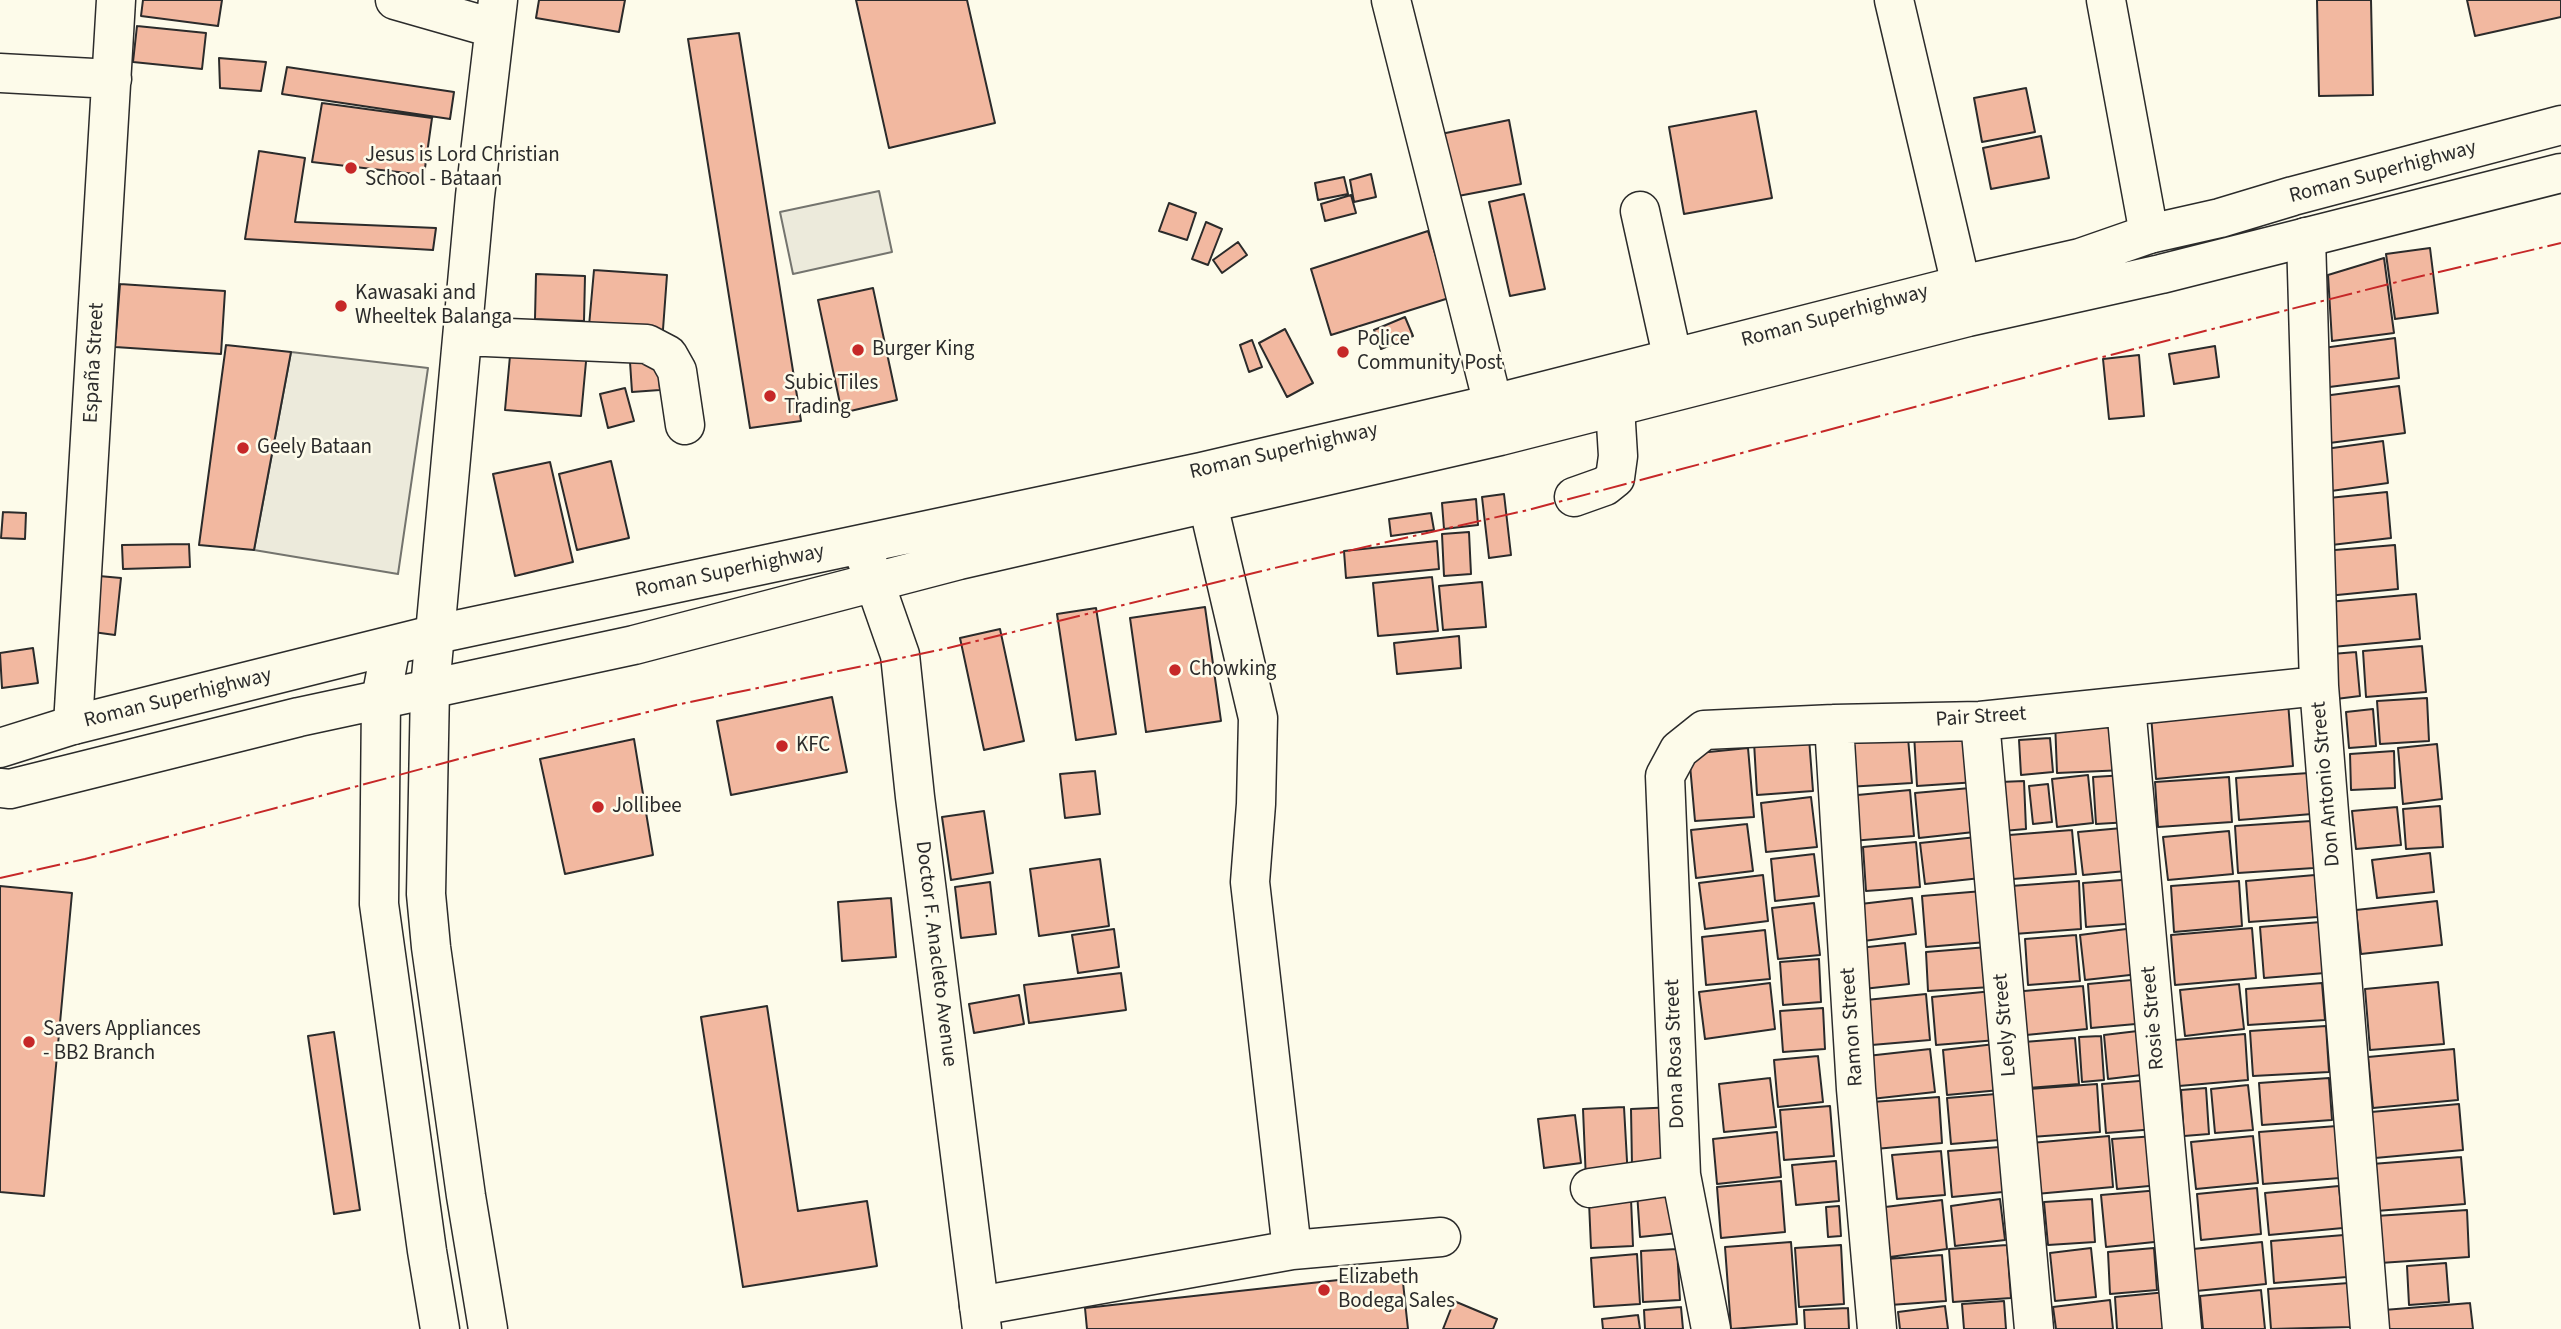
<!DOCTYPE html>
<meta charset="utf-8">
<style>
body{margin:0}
canvas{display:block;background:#fdfbea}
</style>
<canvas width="2561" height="1329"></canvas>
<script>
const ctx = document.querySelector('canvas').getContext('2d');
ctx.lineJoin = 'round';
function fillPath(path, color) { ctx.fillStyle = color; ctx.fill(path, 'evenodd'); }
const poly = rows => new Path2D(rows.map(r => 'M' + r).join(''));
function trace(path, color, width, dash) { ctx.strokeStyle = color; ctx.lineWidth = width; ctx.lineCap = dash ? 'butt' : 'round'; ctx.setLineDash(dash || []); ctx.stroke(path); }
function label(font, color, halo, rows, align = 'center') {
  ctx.font = font + ' "Source Sans 3",sans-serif'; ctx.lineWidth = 5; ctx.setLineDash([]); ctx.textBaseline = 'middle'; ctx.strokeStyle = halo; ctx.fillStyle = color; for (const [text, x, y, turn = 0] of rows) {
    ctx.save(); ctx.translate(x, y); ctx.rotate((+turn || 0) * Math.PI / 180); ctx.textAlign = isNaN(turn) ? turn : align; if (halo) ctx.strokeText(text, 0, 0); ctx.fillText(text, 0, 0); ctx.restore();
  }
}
const parking = poly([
 [879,191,892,252,793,274,780,212,879,191],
 [291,352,428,368,398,574,254,550,291,352]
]);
fillPath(parking, '#eceadb');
trace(parking, '#74746e', 2);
const building = poly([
 [143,0,222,0,218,26,141,16,143,0],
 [539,0,625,0,619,32,536,18,539,0],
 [856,0,967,0,995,123,889,148,856,0],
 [2317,0,2371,0,2373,95,2319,96,2317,0],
 [2467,0,2561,0,2561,17,2475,36,2467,0],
 [137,26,206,33,202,69,133,62,137,26],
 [739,33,801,421,750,428,688,39,739,33],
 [219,58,266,62,261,91,220,88,219,58],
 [287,67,454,92,450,119,282,94,287,67],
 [2026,88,2035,132,1982,142,1974,98,2026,88],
 [322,103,432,118,424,175,312,162,322,103],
 [1756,111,1772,198,1684,214,1669,127,1756,111],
 [1509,120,1521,184,1453,197,1441,134,1509,120],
 [2041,136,2049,178,1991,189,1983,148,2041,136],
 [259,151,305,158,295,222,436,228,433,250,245,239,259,151],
 [1371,174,1376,197,1354,202,1350,180,1371,174],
 [1344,177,1348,194,1318,200,1315,183,1344,177],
 [1524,194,1545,289,1510,296,1489,202,1524,194],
 [1351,195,1356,213,1325,221,1321,204,1351,195],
 [1169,203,1196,213,1187,240,1159,231,1169,203],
 [1206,222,1222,229,1208,265,1192,259,1206,222],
 [1428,231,1449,298,1331,335,1311,269,1428,231],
 [1238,242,1247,255,1222,273,1213,260,1238,242],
 [2430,248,2438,313,2395,319,2386,254,2430,248],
 [2384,258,2394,333,2332,341,2328,275,2384,258],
 [594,270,667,275,662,343,588,337,594,270],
 [536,274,585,276,584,321,535,319,536,274],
 [120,284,225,291,221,354,115,347,120,284],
 [873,288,897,400,842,413,818,300,873,288],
 [1405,317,1413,336,1381,349,1374,330,1405,317],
 [1285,329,1313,383,1287,397,1259,343,1285,329],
 [2395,338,2399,378,2314,389,2309,350,2395,338],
 [1252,340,1262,367,1249,372,1240,345,1252,340],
 [226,345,291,352,254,550,199,545,226,345],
 [511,345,587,351,581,416,505,410,511,345],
 [2215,346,2219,377,2174,384,2169,354,2215,346],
 [2139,355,2144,416,2109,419,2103,359,2139,355],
 [658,359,660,390,632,392,630,362,658,359],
 [2399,386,2405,433,2322,444,2316,397,2399,386],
 [625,388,634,421,608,428,600,394,625,388],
 [2383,441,2388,483,2324,492,2318,450,2383,441],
 [611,461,629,538,577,550,559,474,611,461],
 [550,462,573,562,515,576,493,474,550,462],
 [2387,492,2391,538,2323,546,2319,499,2387,492],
 [1504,494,1511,555,1489,558,1482,497,1504,494],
 [1476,499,1478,525,1444,529,1442,503,1476,499],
 [3,512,26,513,25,539,1,538,3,512],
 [1431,513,1434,530,1391,536,1389,519,1431,513],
 [1469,532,1471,574,1444,576,1442,534,1469,532],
 [1437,541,1439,569,1346,578,1344,551,1437,541],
 [189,544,190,567,123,569,122,545,189,544],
 [2395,545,2398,589,2327,596,2323,551,2395,545],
 [99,576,121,578,115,635,93,632,99,576],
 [1432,577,1438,631,1378,636,1373,583,1432,577],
 [1482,582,1486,627,1443,630,1439,586,1482,582],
 [2416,594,2420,639,2332,647,2328,602,2416,594],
 [1205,607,1221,721,1146,732,1130,618,1205,607],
 [1096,608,1116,734,1076,740,1057,614,1096,608],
 [1000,629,1024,741,984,750,960,638,1000,629],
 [1459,636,1461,668,1397,674,1394,643,1459,636],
 [2422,646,2426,692,2366,697,2363,651,2422,646],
 [33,648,38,683,2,688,0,653,33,648],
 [2356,652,2360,696,2336,699,2332,654,2356,652],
 [832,697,847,772,731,795,717,721,832,697],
 [2427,698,2429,741,2380,744,2377,701,2427,698],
 [2288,702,2293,766,2156,779,2151,715,2288,702],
 [2373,709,2376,746,2349,748,2346,712,2373,709],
 [2123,718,2125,770,2057,773,2055,721,2123,718],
 [1974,730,1977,782,1917,786,1914,734,1974,730],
 [1809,738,1813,791,1757,795,1754,742,1809,738],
 [1908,738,1912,783,1847,787,1844,742,1908,738],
 [2050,738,2053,772,2021,775,2019,740,2050,738],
 [634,739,653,855,565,874,540,759,634,739],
 [2437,744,2442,799,2403,804,2398,748,2437,744],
 [1748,748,1754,817,1695,821,1689,754,1748,748],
 [2394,751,2395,788,2351,790,2350,754,2394,751],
 [1095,771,1100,814,1065,818,1060,774,1095,771],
 [2309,773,2312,814,2239,820,2236,778,2309,773],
 [2088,775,2093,823,2057,827,2052,779,2088,775],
 [2126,775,2130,822,2096,824,2093,777,2126,775],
 [2229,777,2232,822,2158,827,2155,782,2229,777],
 [2024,781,2026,829,2003,831,2000,782,2024,781],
 [2048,784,2052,822,2033,824,2029,786,2048,784],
 [1970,788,1974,832,1919,838,1915,793,1970,788],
 [1910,790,1914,836,1851,841,1847,796,1910,790],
 [1811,797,1817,847,1766,852,1761,803,1811,797],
 [2440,806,2443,847,2406,849,2403,809,2440,806],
 [2397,807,2401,845,2356,849,2352,811,2397,807],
 [984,811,993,873,951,880,942,817,984,811],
 [2311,821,2314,868,2238,873,2235,826,2311,821],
 [1747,824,1753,871,1696,878,1691,830,1747,824],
 [2133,827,2137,870,2083,875,2078,832,2133,827],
 [2072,830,2076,874,2013,879,2009,835,2072,830],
 [2229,831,2233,874,2168,880,2163,837,2229,831],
 [1977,837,1981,878,1925,884,1920,843,1977,837],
 [1916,842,1920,887,1866,891,1863,847,1916,842],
 [2430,853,2434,892,2377,898,2372,860,2430,853],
 [1814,854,1819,896,1775,901,1771,859,1814,854],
 [1100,859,1109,926,1039,936,1030,869,1100,859],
 [1763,875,1768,921,1705,929,1699,883,1763,875],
 [2315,875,2318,917,2249,922,2246,881,2315,875],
 [2135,879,2139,923,2086,927,2083,883,2135,879],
 [2079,881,2081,929,2014,934,2011,886,2079,881],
 [2239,881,2242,926,2174,932,2171,886,2239,881],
 [990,882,996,934,961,938,955,887,990,882],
 [0,886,72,893,44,1196,0,1192,0,886],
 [1983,891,1987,942,1926,947,1922,896,1983,891],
 [891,898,896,957,842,961,838,902,891,898],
 [1912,898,1916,934,1856,942,1852,905,1912,898],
 [2437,901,2442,945,2361,954,2356,910,2437,901],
 [1814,903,1820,955,1778,959,1772,908,1814,903],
 [2321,922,2325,973,2264,978,2260,927,2321,922],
 [2134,928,2139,974,2085,980,2080,935,2134,928],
 [2252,928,2256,978,2175,985,2171,935,2252,928],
 [1114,929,1119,967,1078,973,1072,935,1114,929],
 [1765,930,1770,979,1706,985,1702,937,1765,930],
 [2076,935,2080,981,2028,985,2025,939,2076,935],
 [1905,943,1909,984,1863,989,1859,948,1905,943],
 [1988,947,1991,987,1928,991,1926,952,1988,947],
 [1819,959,1821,1002,1783,1005,1780,962,1819,959],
 [1121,973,1126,1010,1029,1023,1024,985,1121,973],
 [2143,979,2147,1023,2091,1028,2088,984,2143,979],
 [2438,982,2444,1044,2370,1050,2365,989,2438,982],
 [1770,983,1775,1029,1705,1039,1699,992,1770,983],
 [2322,983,2325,1020,2248,1025,2246,989,2322,983],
 [2239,984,2244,1029,2185,1036,2180,990,2239,984],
 [2083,986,2087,1029,2016,1036,2012,992,2083,986],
 [1993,991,1997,1040,1936,1045,1932,997,1993,991],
 [1926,994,1930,1040,1860,1046,1856,1001,1926,994],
 [1019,995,1024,1024,974,1033,969,1004,1019,995],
 [767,1006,798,1211,867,1201,877,1266,743,1287,701,1017,767,1006],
 [1823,1008,1825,1049,1783,1052,1780,1011,1823,1008],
 [2326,1026,2329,1072,2253,1076,2250,1031,2326,1026],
 [2146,1030,2150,1074,2108,1079,2104,1035,2146,1030],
 [334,1032,360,1210,334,1214,308,1036,334,1032],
 [2245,1034,2248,1080,2179,1086,2175,1040,2245,1034],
 [2101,1036,2104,1080,2082,1082,2079,1037,2101,1036],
 [2075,1038,2079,1084,2015,1089,2011,1043,2075,1038],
 [1995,1044,2000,1090,1947,1095,1943,1050,1995,1044],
 [1930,1049,1935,1092,1871,1099,1867,1056,1930,1049],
 [2454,1049,2458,1100,2373,1108,2368,1057,2454,1049],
 [1818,1056,1823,1102,1778,1107,1774,1060,1818,1056],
 [1770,1078,1776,1127,1724,1132,1719,1084,1770,1078],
 [2329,1078,2332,1120,2262,1125,2259,1083,2329,1078],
 [2152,1080,2156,1129,2106,1133,2102,1084,2152,1080],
 [2097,1084,2100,1132,2031,1137,2029,1089,2097,1084],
 [2248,1085,2253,1130,2215,1133,2211,1089,2248,1085],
 [2206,1088,2209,1134,2184,1136,2181,1090,2206,1088],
 [1996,1094,1999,1140,1951,1144,1947,1098,1996,1094],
 [1939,1097,1942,1143,1875,1149,1872,1102,1939,1097],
 [2459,1104,2463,1150,2375,1158,2371,1112,2459,1104],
 [1830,1106,1834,1156,1784,1160,1780,1110,1830,1106],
 [1624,1107,1628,1179,1586,1181,1583,1109,1624,1107],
 [1676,1107,1678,1164,1632,1166,1631,1109,1676,1107],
 [1575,1115,1581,1163,1544,1168,1538,1119,1575,1115],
 [2337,1126,2340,1178,2263,1184,2259,1132,2337,1126],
 [1777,1132,1781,1177,1717,1184,1713,1139,1777,1132],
 [2109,1136,2113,1187,2036,1194,2031,1143,2109,1136],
 [2156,1136,2160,1185,2117,1189,2112,1139,2156,1136],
 [2253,1136,2258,1183,2196,1189,2191,1142,2253,1136],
 [2000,1147,2003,1192,1952,1197,1948,1151,2000,1147],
 [1941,1151,1945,1195,1897,1199,1892,1155,1941,1151],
 [2461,1157,2465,1204,2376,1211,2372,1164,2461,1157],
 [1836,1161,1839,1201,1796,1205,1792,1165,1836,1161],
 [1781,1181,1785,1232,1721,1238,1717,1187,1781,1181],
 [2339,1186,2343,1228,2269,1235,2265,1193,2339,1186],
 [2257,1188,2261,1234,2201,1240,2197,1194,2257,1188],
 [1675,1189,1678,1233,1640,1237,1637,1192,1675,1189],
 [2160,1190,2164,1241,2106,1247,2101,1195,2160,1190],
 [1631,1199,1633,1246,1591,1248,1589,1202,1631,1199],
 [2000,1199,2005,1240,1955,1246,1951,1206,2000,1199],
 [2092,1199,2095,1242,2048,1245,2044,1202,2092,1199],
 [1942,1200,1947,1249,1883,1258,1877,1208,1942,1200],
 [1839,1206,1841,1236,1828,1237,1826,1207,1839,1206],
 [2467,1210,2469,1257,2380,1263,2376,1216,2467,1210],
 [2344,1235,2347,1277,2274,1283,2271,1241,2344,1235],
 [1791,1242,1797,1324,1731,1329,1725,1247,1791,1242],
 [2262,1242,2266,1284,2196,1291,2193,1249,2262,1242],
 [1841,1245,1844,1304,1799,1307,1795,1248,1841,1245],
 [2007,1245,2011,1298,1953,1302,1949,1249,2007,1245],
 [2091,1248,2096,1297,2055,1301,2050,1253,2091,1248],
 [2154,1248,2157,1290,2110,1294,2108,1252,2154,1248],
 [1677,1249,1680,1300,1643,1302,1641,1251,1677,1249],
 [1637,1254,1640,1304,1594,1307,1591,1258,1637,1254],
 [1942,1255,1946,1301,1890,1305,1886,1259,1942,1255],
 [2446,1263,2449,1302,2409,1305,2407,1266,2446,1263],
 [1402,1273,1408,1329,1087,1329,1085,1308,1402,1273],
 [2349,1283,2352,1327,2271,1329,2268,1289,2349,1283],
 [2261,1290,2265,1329,2203,1329,2200,1296,2261,1290],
 [2167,1292,2170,1329,2117,1329,2115,1297,2167,1292],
 [2110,1300,2113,1329,2056,1329,2053,1307,2110,1300],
 [1454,1301,1497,1319,1493,1329,1443,1329,1454,1301],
 [2004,1301,2006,1329,1964,1329,1962,1304,2004,1301],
 [2470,1303,2473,1329,2385,1329,2384,1310,2470,1303],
 [1945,1306,1948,1329,1900,1329,1898,1312,1945,1306],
 [1681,1307,1683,1329,1645,1329,1644,1310,1681,1307],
 [1848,1308,1849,1329,1805,1329,1804,1310,1848,1308],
 [1638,1315,1640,1329,1603,1329,1602,1319,1638,1315]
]);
fillPath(building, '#f2b8a0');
trace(building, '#2b2b2b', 2);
const minor = poly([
 [395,0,493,28],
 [1391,0,1493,404],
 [1894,0,1961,285],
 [2106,0,2149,234],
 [0,73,112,79],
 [1640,211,1673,360],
 [2306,237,2319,686,2370,1329],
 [463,336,647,344,668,355,677,371,685,425],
 [1574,497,1605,486,1615,478,1618,456,1615,407],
 [1208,504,1258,718,1256,804,1250,882,1292,1250],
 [391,646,381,699,379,904,427,1251,440,1329],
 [2126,706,2182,1329],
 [1980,721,2034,1329],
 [1834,724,1856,1089,1877,1329],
 [73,725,116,0],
 [1590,1188,1681,1175],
 [979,1306,1292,1250,1441,1237],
 [488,1329,466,1196,431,947,426,894,430,688,475,196,498,0],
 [1711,1329,1681,1175,1665,776,1679,750,1704,730,1834,724,1980,721,2319,686]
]);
const major = poly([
 [866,558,900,655,915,797,982,1329],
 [0,748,73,725,437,634,1201,472,1493,404,1961,285,2080,258,2149,234,2220,218,2293,196,2561,125],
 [0,788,10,789,299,717,634,645,959,560,1500,436,1968,317,2161,274,2561,173]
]);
trace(minor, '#2b2b2b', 41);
trace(major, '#2b2b2b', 41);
trace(minor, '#fdfbea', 38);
trace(major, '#fdfbea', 38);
trace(poly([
 [0,878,85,859,481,753,676,705,944,649,1299,562,1528,510,2083,362,2401,281,2561,243]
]), '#c62828', 2, [24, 5, 3.5, 5]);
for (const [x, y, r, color] of [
 [351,168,7,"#c62828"],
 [341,306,7,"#c62828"],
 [858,350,7,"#c62828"],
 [1343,352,7,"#c62828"],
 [770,396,7,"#c62828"],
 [243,448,7,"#c62828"],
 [1175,670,7,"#c62828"],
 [782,746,7,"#c62828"],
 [598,807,7,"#c62828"],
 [29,1042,7,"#c62828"],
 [1324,1290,7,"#c62828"]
]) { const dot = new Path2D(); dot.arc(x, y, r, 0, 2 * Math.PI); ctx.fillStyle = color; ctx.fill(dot); trace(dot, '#fdfbea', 2.5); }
label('21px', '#2b2b2b', '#fdfbea', [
 ["Jesus is Lord Christian",365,156],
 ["School - Bataan",365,180],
 ["Kawasaki and",355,294],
 ["Wheeltek Balanga",355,318],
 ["Police",1357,340],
 ["Community Post",1357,364],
 ["Burger King",872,350],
 ["Subic Tiles",784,384],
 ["Trading",784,408],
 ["Geely Bataan",257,448],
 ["Chowking",1189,670],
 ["KFC",796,746],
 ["Jollibee",612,807],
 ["Savers Appliances",43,1030],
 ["- BB2 Branch",43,1054],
 ["Elizabeth",1338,1278],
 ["Bodega Sales",1338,1302]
], 'left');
label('21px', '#2b2b2b', '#fdfbea', [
 ["Roman Superhighway",2383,173,-15],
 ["Roman Superhighway",1835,317,-15],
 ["España Street",95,363,-87],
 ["Roman Superhighway",1284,452,-13],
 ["Roman Superhighway",730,572,-12],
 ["Roman Superhighway",178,699,-14],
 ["Pair Street",1981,718,-4],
 ["Don Antonio Street",2327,784,-95],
 ["Doctor F. Anacleto Avenue",935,954,83],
 ["Rosie Street",2154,1018,-95],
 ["Leoly Street",2006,1025,-95],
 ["Ramon Street",1853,1027,-94],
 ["Dona Rosa Street",1676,1054,-92]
]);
</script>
